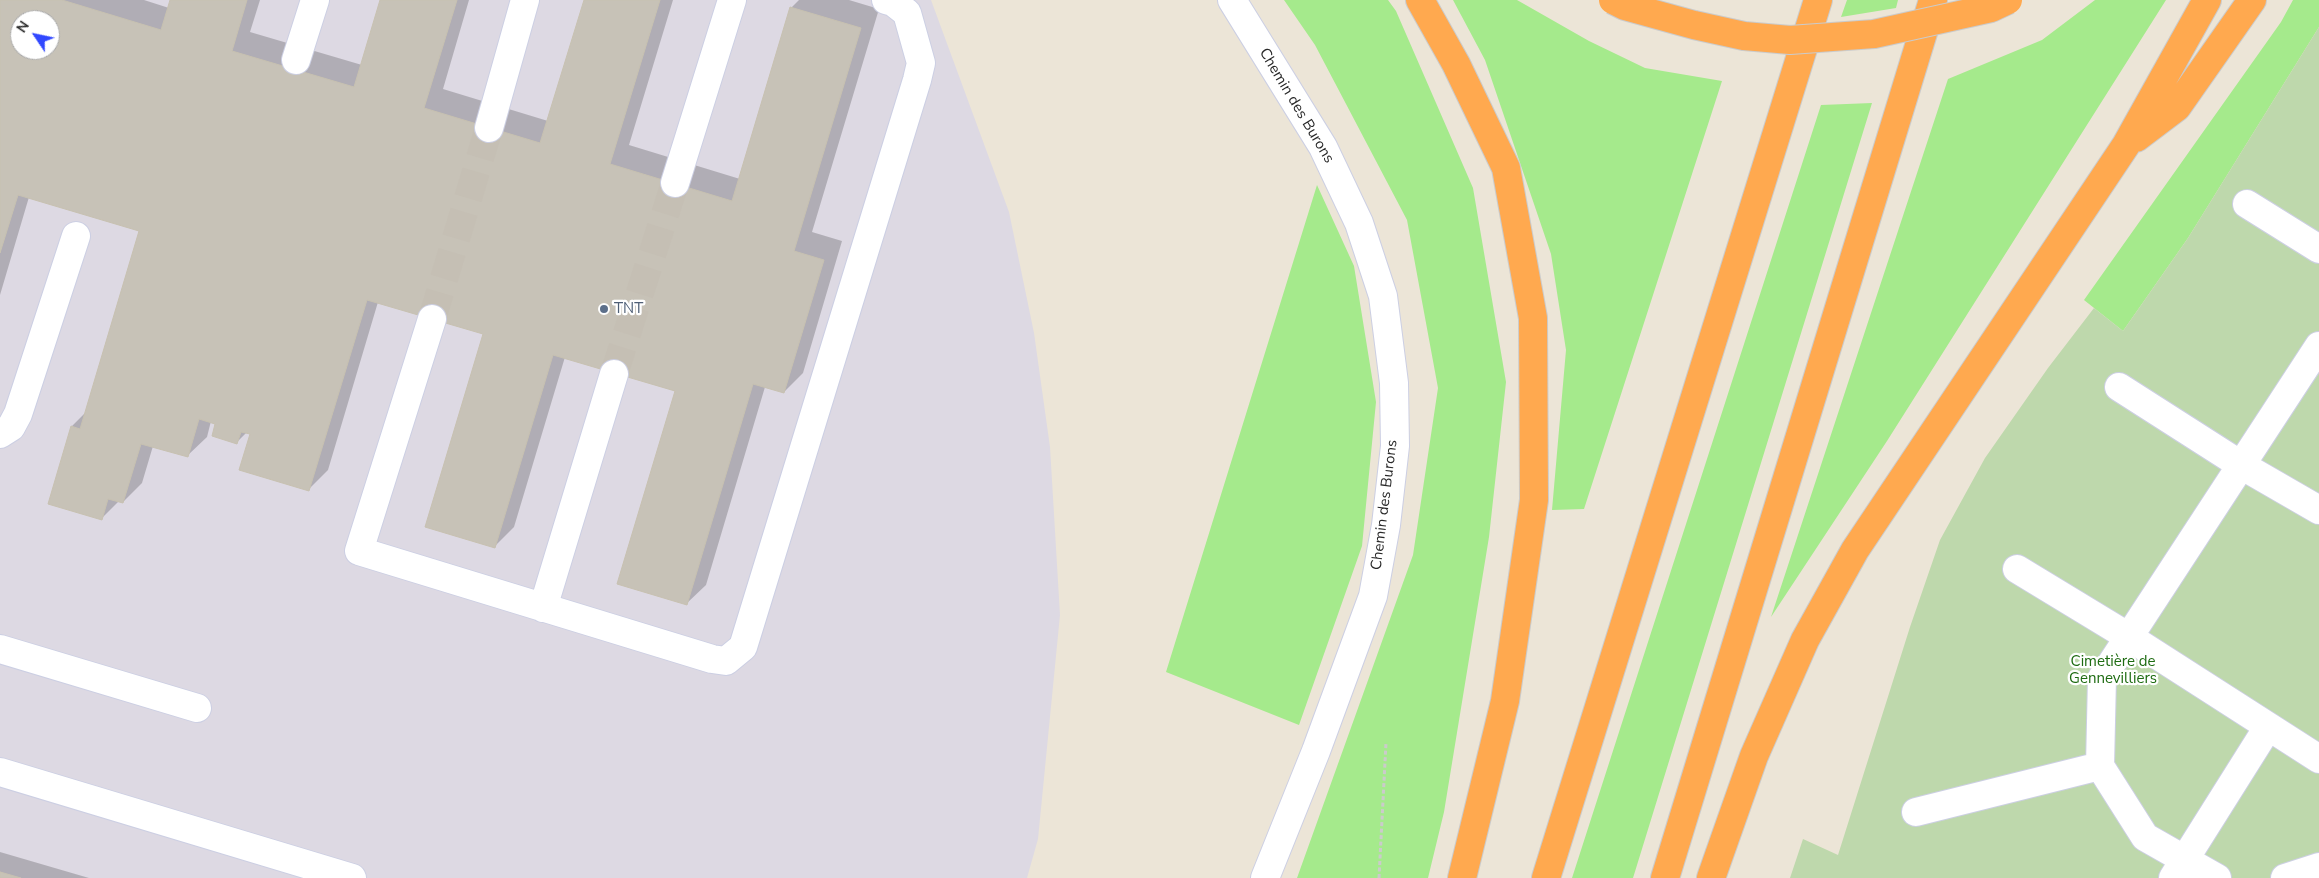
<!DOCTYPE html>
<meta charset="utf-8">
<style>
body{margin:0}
#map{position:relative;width:2319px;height:878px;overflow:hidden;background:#ece5d7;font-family:"Nunito Sans",sans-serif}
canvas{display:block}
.north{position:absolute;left:10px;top:10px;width:50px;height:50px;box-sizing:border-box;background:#fff;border:1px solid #a9a9a9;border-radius:50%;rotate:304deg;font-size:14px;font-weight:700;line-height:20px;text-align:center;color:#282828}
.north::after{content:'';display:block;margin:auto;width:18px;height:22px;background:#3148ff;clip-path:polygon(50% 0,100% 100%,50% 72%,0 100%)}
</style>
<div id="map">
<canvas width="2319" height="878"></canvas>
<div class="north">N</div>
</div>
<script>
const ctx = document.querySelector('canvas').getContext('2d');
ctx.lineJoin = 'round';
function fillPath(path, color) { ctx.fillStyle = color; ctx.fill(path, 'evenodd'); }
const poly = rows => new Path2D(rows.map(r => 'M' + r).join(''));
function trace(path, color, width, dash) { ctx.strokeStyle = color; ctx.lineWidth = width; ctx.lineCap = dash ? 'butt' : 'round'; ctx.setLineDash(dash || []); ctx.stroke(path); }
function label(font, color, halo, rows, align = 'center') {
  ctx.font = font + ' "Nunito Sans",sans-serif'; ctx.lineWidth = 4.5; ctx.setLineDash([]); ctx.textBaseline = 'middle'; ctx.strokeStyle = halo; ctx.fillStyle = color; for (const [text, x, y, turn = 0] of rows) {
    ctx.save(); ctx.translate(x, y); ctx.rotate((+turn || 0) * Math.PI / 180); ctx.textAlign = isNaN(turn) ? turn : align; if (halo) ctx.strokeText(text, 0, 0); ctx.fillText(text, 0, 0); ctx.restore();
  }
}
fillPath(poly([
 [0,0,931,0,1009,212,1034,333,1050,447,1060,615,1038,839,1027,878,0,878],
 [20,20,50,20,50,50,20,50]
]), '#ddd9e3');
fillPath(poly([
 [1284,0,1388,0,1396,11,1473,188,1506,382,1489,537,1444,812,1428,878,1297,878,1413,555,1438,388,1407,220,1315,45],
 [1453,0,1517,0,1589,41,1645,68,1722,81,1584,509,1552,510,1566,350,1551,254,1485,60],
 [1847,0,1898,0,1896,8,1841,17],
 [2095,0,2166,0,1887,441,1771,617,1948,79,2042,40],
 [2293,0,2319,0,2319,27,2188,238,2123,331,2084,300,2281,22],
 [1872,103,1633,878,1572,878,1821,105],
 [1317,185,1354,266,1376,402,1362,546,1299,725,1166,672]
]), '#a5ea8c');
fillPath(poly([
 [2319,27,2319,878,1790,878,1803,839,1838,855,1910,627,1940,540,1985,458,2048,368,2094,308,2123,331,2188,238]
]), '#bed8ac');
fillPath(poly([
 [0,0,144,0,169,8,172,0,260,0,250,32,362,65,382,0,469,0,443,89,548,121,585,0,673,0,629,145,740,179,791,8,799,0,849,0,879,9,812,232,842,241,803,373,784,392,765,387,706,585,686,604,676,391,565,357,514,527,495,546,485,333,378,302,328,470,309,489,251,433,247,432,237,442,217,423,211,421,207,437,187,456,153,446,142,483,123,502,119,501,101,519,72,426,86,412,141,230,29,197,0,295],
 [20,20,50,20,50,50,20,50],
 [0,852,89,878,0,878]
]), '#0003');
const building = poly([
 [0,0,62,0,161,30,170,0,247,0,232,51,354,87,380,0,457,0,424,108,540,143,584,0,660,0,610,164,732,201,790,7,861,28,794,251,824,260,784,393,753,384,687,605,617,584,675,391,553,355,495,548,425,527,483,334,367,300,309,491,239,470,250,434,241,432,237,444,212,436,215,424,199,419,188,457,141,444,123,503,108,499,102,520,48,504,71,426,80,429,139,231,18,195,0,253,0,0],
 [20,20,50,20,50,50,20,50,20,20],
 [0,872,21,878,0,878,0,872]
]);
fillPath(building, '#c7c2b7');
trace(building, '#c7c1b1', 1);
trace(poly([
 [432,319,489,128],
 [614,374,675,183]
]), '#c5bfb4', 28, [28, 14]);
const minor = poly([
 [1232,0,1323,147,1359,223,1383,296,1394,383,1395,446,1386,525,1373,596,1316,751,1265,878],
 [296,60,315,0],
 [489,128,525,0],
 [675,183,732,0],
 [2247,204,2319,249],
 [432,319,359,551,712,659,726,661,743,647,917,80,921,63,907,13,893,2,886,0],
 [2119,387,2241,465,2319,510],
 [0,434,11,427,18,414,76,236],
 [2017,569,2129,637,2319,759],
 [543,608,614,374],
 [0,649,197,708],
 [0,772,352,878],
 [1916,812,2100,766],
 [2173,878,2268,727],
 [2217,878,2145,837,2100,766,2102,678,2319,346],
 [2285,878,2319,867]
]);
const highway = poly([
 [1420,0,1456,64,1506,168,1533,318,1534,500,1505,701,1462,878],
 [2136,138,2177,107,2252,0],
 [1546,878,1818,0],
 [1665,878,1933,0],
 [1711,878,1754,756,1805,640,1855,550,2126,145,2207,0]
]);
trace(minor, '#cccfe3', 30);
trace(highway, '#cbcbcb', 30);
trace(poly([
 [1379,878,1386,743]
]), '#cbcbcb', 3, [4, 2.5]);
trace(minor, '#fff', 28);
trace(highway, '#ffa94f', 28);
const highwayBridge = poly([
 [1613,0,1625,6,1694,25,1744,36,1790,40,1874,34,1991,8,2008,0]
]);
trace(highwayBridge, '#cbcbcb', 30, []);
trace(highwayBridge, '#ffa94f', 28);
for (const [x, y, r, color] of [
 [604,309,5,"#5c6f8a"]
]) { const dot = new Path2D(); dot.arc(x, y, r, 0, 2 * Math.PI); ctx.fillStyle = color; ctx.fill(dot); trace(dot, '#fff', 2); }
label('15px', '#282828', '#fff', [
 ["Chemin des Burons",1296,106,59],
 ["Chemin des Burons",1385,505,-83]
]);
label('15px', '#4e5e75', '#fff', [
 ["TNT",614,309]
], 'left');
label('15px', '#1d6b11', '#fff', [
 ["Cimetière de",2113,662],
 ["Gennevilliers",2113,679]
]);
</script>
